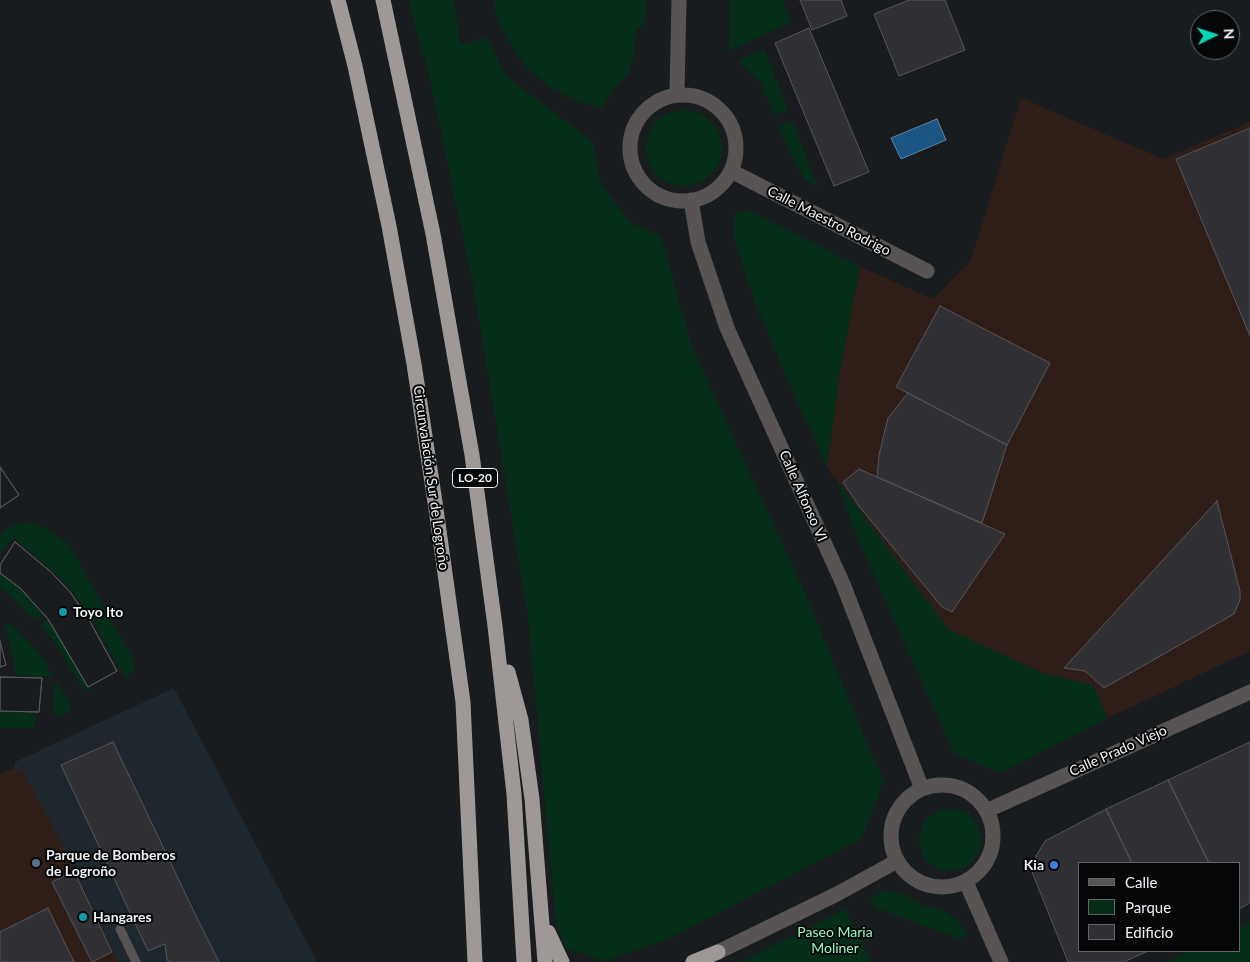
<!DOCTYPE html>
<meta charset="utf-8">
<style>
body{margin:0}
#map{position:relative;width:1250px;height:962px;overflow:hidden;background:#191c1f;font-family:Lato,sans-serif}
canvas{display:block}
.legend{position:absolute;left:1078px;top:862px;width:162px;height:90px;box-sizing:border-box;background:#050708;border:1px solid #636566;margin:0;padding:6px 9px;list-style:none;font-size:15px;color:#f0f2f4}
.legend li{display:flex;align-items:center;gap:10px;height:25px}
.legend b{width:25px;border:1px solid #636566}
.north{position:absolute;left:1190px;top:10px;width:50px;height:50px;box-sizing:border-box;background:#050708;border:1px solid #636566;border-radius:50%;rotate:86deg;font-size:14px;font-weight:700;line-height:20px;text-align:center;color:#f0f2f4}
.north::after{content:'';display:block;margin:auto;width:18px;height:22px;background:#06d5b6;clip-path:polygon(50% 0,100% 100%,50% 72%,0 100%)}
</style>
<div id="map">
<canvas width="1250" height="962"></canvas>
<ul class="legend">
<li><b style="height:6px;background:#575453"></b>Calle</li>
<li><b style="height:14px;background:#042e18"></b>Parque</li>
<li><b style="height:14px;background:#313034"></b>Edificio</li>
</ul>
<div class="north">N</div>
</div>
<script>
const ctx = document.querySelector('canvas').getContext('2d');
ctx.lineJoin = 'round';
function fillPath(path, color) { ctx.fillStyle = color; ctx.fill(path, 'evenodd'); }
const poly = rows => new Path2D(rows.map(r => 'M' + r).join(''));
function trace(path, color, width, dash) { ctx.strokeStyle = color; ctx.lineWidth = width; ctx.lineCap = dash ? 'butt' : 'round'; ctx.setLineDash(dash || []); ctx.stroke(path); }
function label(font, color, halo, rows, align = 'center') {
  ctx.font = font + ' Lato,sans-serif'; ctx.lineWidth = 4; ctx.setLineDash([]); ctx.textBaseline = 'middle'; ctx.strokeStyle = halo; ctx.fillStyle = color; for (const [text, x, y, turn = 0] of rows) {
    ctx.save(); ctx.translate(x, y); ctx.rotate((+turn || 0) * Math.PI / 180); ctx.textAlign = isNaN(turn) ? turn : align; if (halo) ctx.strokeText(text, 0, 0); ctx.fillText(text, 0, 0); ctx.restore();
  }
}
fillPath(poly([
 [174,688,317,962,118,962,68,856,24,774,14,768,15,762]
]), '#1e262e');
fillPath(poly([
 [1021,98,1163,159,1250,122,1250,651,1108,718,1093,685,1045,674,949,630,827,467,840,371,860,267,933,299,971,260],
 [14,768,24,774,68,856,118,962,0,962,0,774]
]), '#2f1e17');
fillPath(poly([
 [408,0,454,0,460,45,487,37,506,76,593,142,600,183,630,222,661,237,692,347,803,589,869,748,884,780,862,838,670,938,606,961,566,949,556,922,528,616,474,289,429,74],
 [493,0,647,0,644,25,636,30,634,55,629,73,614,88,601,109,572,99,547,85,525,66,501,28],
 [729,0,782,0,791,22,729,51],
 [764,49,788,110,775,115,760,81,738,61],
 '646 148a38 38 0 1 1 76 0a38 38 0 1 1-76 0Z',
 [792,121,818,187,804,178,781,134,780,126],
 [748,210,860,267,840,371,827,467,789,383,754,300,734,237,734,215],
 [837,480,949,630,1045,674,1093,685,1108,718,1000,773,954,753,854,530],
 [25,523,39,525,68,543,132,657,135,668,126,679,91,618,66,583,13,537,0,555,0,535,12,525],
 [0,573,21,589,43,614,35,620,0,586],
 [48,619,58,634,89,690,86,691,80,684,56,643,41,625],
 [6,624,11,624,34,647,45,662,53,677,16,675],
 [55,680,70,704,69,711,62,717,53,714],
 [20,712,36,714,34,728,0,728,0,713],
 '919 840a31 31 0 1 1 62 0a31 31 0 1 1-62 0Z',
 [884,891,903,894,923,905,944,911,958,920,968,935,959,939,874,907,870,898],
 [845,909,871,960,866,962,742,962],
 [1250,923,1250,962,1167,962,1191,951,1239,951,1239,928]
]), '#042e18');
const water = poly([
 [937,119,946,140,901,159,891,138,937,119]
]);
fillPath(water, '#1a5583');
trace(water, '#5a84a5', 1);
const building = poly([
 [800,0,841,0,847,16,812,30,800,0],
 [909,0,945,0,965,50,899,76,874,14,909,0],
 [809,28,869,172,834,186,775,43,809,28],
 [1250,128,1250,336,1176,159,1250,128],
 [940,306,1050,363,1007,445,896,387,940,306],
 [908,393,1007,445,982,523,877,477,879,455,888,418,908,393],
 [0,467,19,495,0,508,0,467],
 [0,467,19,495,0,508,0,467],
 [859,469,1005,534,952,612,941,606,859,506,843,482,859,469],
 [1217,501,1240,591,1240,600,1234,614,1104,688,1085,671,1064,668,1217,501],
 [15,542,51,572,70,592,88,618,117,671,88,687,48,619,21,589,0,573,0,565,15,542],
 [15,542,51,572,70,592,88,618,117,671,88,687,48,619,21,589,0,573,0,565,15,542],
 [0,641,6,665,0,667,0,641],
 [0,641,6,665,0,667,0,641],
 [0,677,42,678,39,712,0,711,0,677],
 [0,677,42,678,39,712,0,711,0,677],
 [113,742,196,916,219,962,171,962,167,960,165,944,148,951,61,765,113,742],
 [1250,742,1250,903,1239,909,1239,863,1209,863,1168,780,1250,742],
 [1168,780,1209,863,1132,863,1106,809,1168,780],
 [1106,809,1132,863,1079,863,1079,951,1148,951,1124,962,1068,962,1032,872,1036,856,1045,841,1106,809],
 [74,871,112,952,92,962,52,882,74,871],
 [48,908,74,962,0,962,0,932,48,908]
]);
fillPath(building, '#313034');
trace(building, '#57555a', 1);
trace(poly([
 [120,929,136,962]
]), '#575453', 9);
trace(poly([
 [677,94,679,0],
 '630 148a53 53 0 1 1 106 0a53 53 0 1 1-106 0Z',
 [731,171,927,271],
 [691,200,698,242,727,328,843,584,922,789],
 '891 836a51 51 0 1 1 102 0a51 51 0 1 1-102 0Z',
 [986,811,1250,692],
 [966,882,1001,962],
 [718,952,837,894,897,861]
]), '#575453', 15);
trace(poly([
 [338,0,355,66,389,226,414,364,435,502,463,702,475,962],
 [383,0,433,234,472,455,495,626,514,794,524,962],
 [508,672,521,720,532,799,545,962],
 [548,932,562,962],
 [693,962,718,952]
]), '#9e9896', 15);
for (const [x, y, r, color] of [
 [63,612,5,"#0f9aa8"],
 [36,863,5,"#5c6f8a"],
 [1054,865,5,"#3f7fe0"],
 [83,917,5,"#0f9aa8"]
]) { const dot = new Path2D(); dot.arc(x, y, r, 0, 2 * Math.PI); ctx.fillStyle = color; ctx.fill(dot); trace(dot, '#050708', 2); }
for (const [x, y, w] of [
 [475,478,45]
]) { const box = new Path2D(); box.roundRect(x - w / 2, y - 9.5, w, 19, 4); ctx.fillStyle = '#050708'; ctx.fill(box); trace(box, '#f0f2f4', 1); }
label('bold 12px', '#f0f2f4', null, [
 ["LO-20",475,478]
]);
label('14px', '#f0f2f4', '#050708', [
 ["Calle Maestro Rodrigo",829,221,27],
 ["Circunvalación Sur de Logroño",431,478,82],
 ["Calle Alfonso VI",803,496,66],
 ["Calle Prado Viejo",1118,751,-24]
]);
label('bold 14px', '#f0f2f4', '#050708', [
 ["Toyo Ito",73,612],
 ["Parque de Bomberos",46,855],
 ["de Logroño",46,871],
 ["Kia",1044,865,"right"],
 ["Hangares",93,917]
], 'left');
label('14px', '#97fabe', '#050708', [
 ["Paseo Maria",835,932],
 ["Moliner",835,948]
]);
</script>
